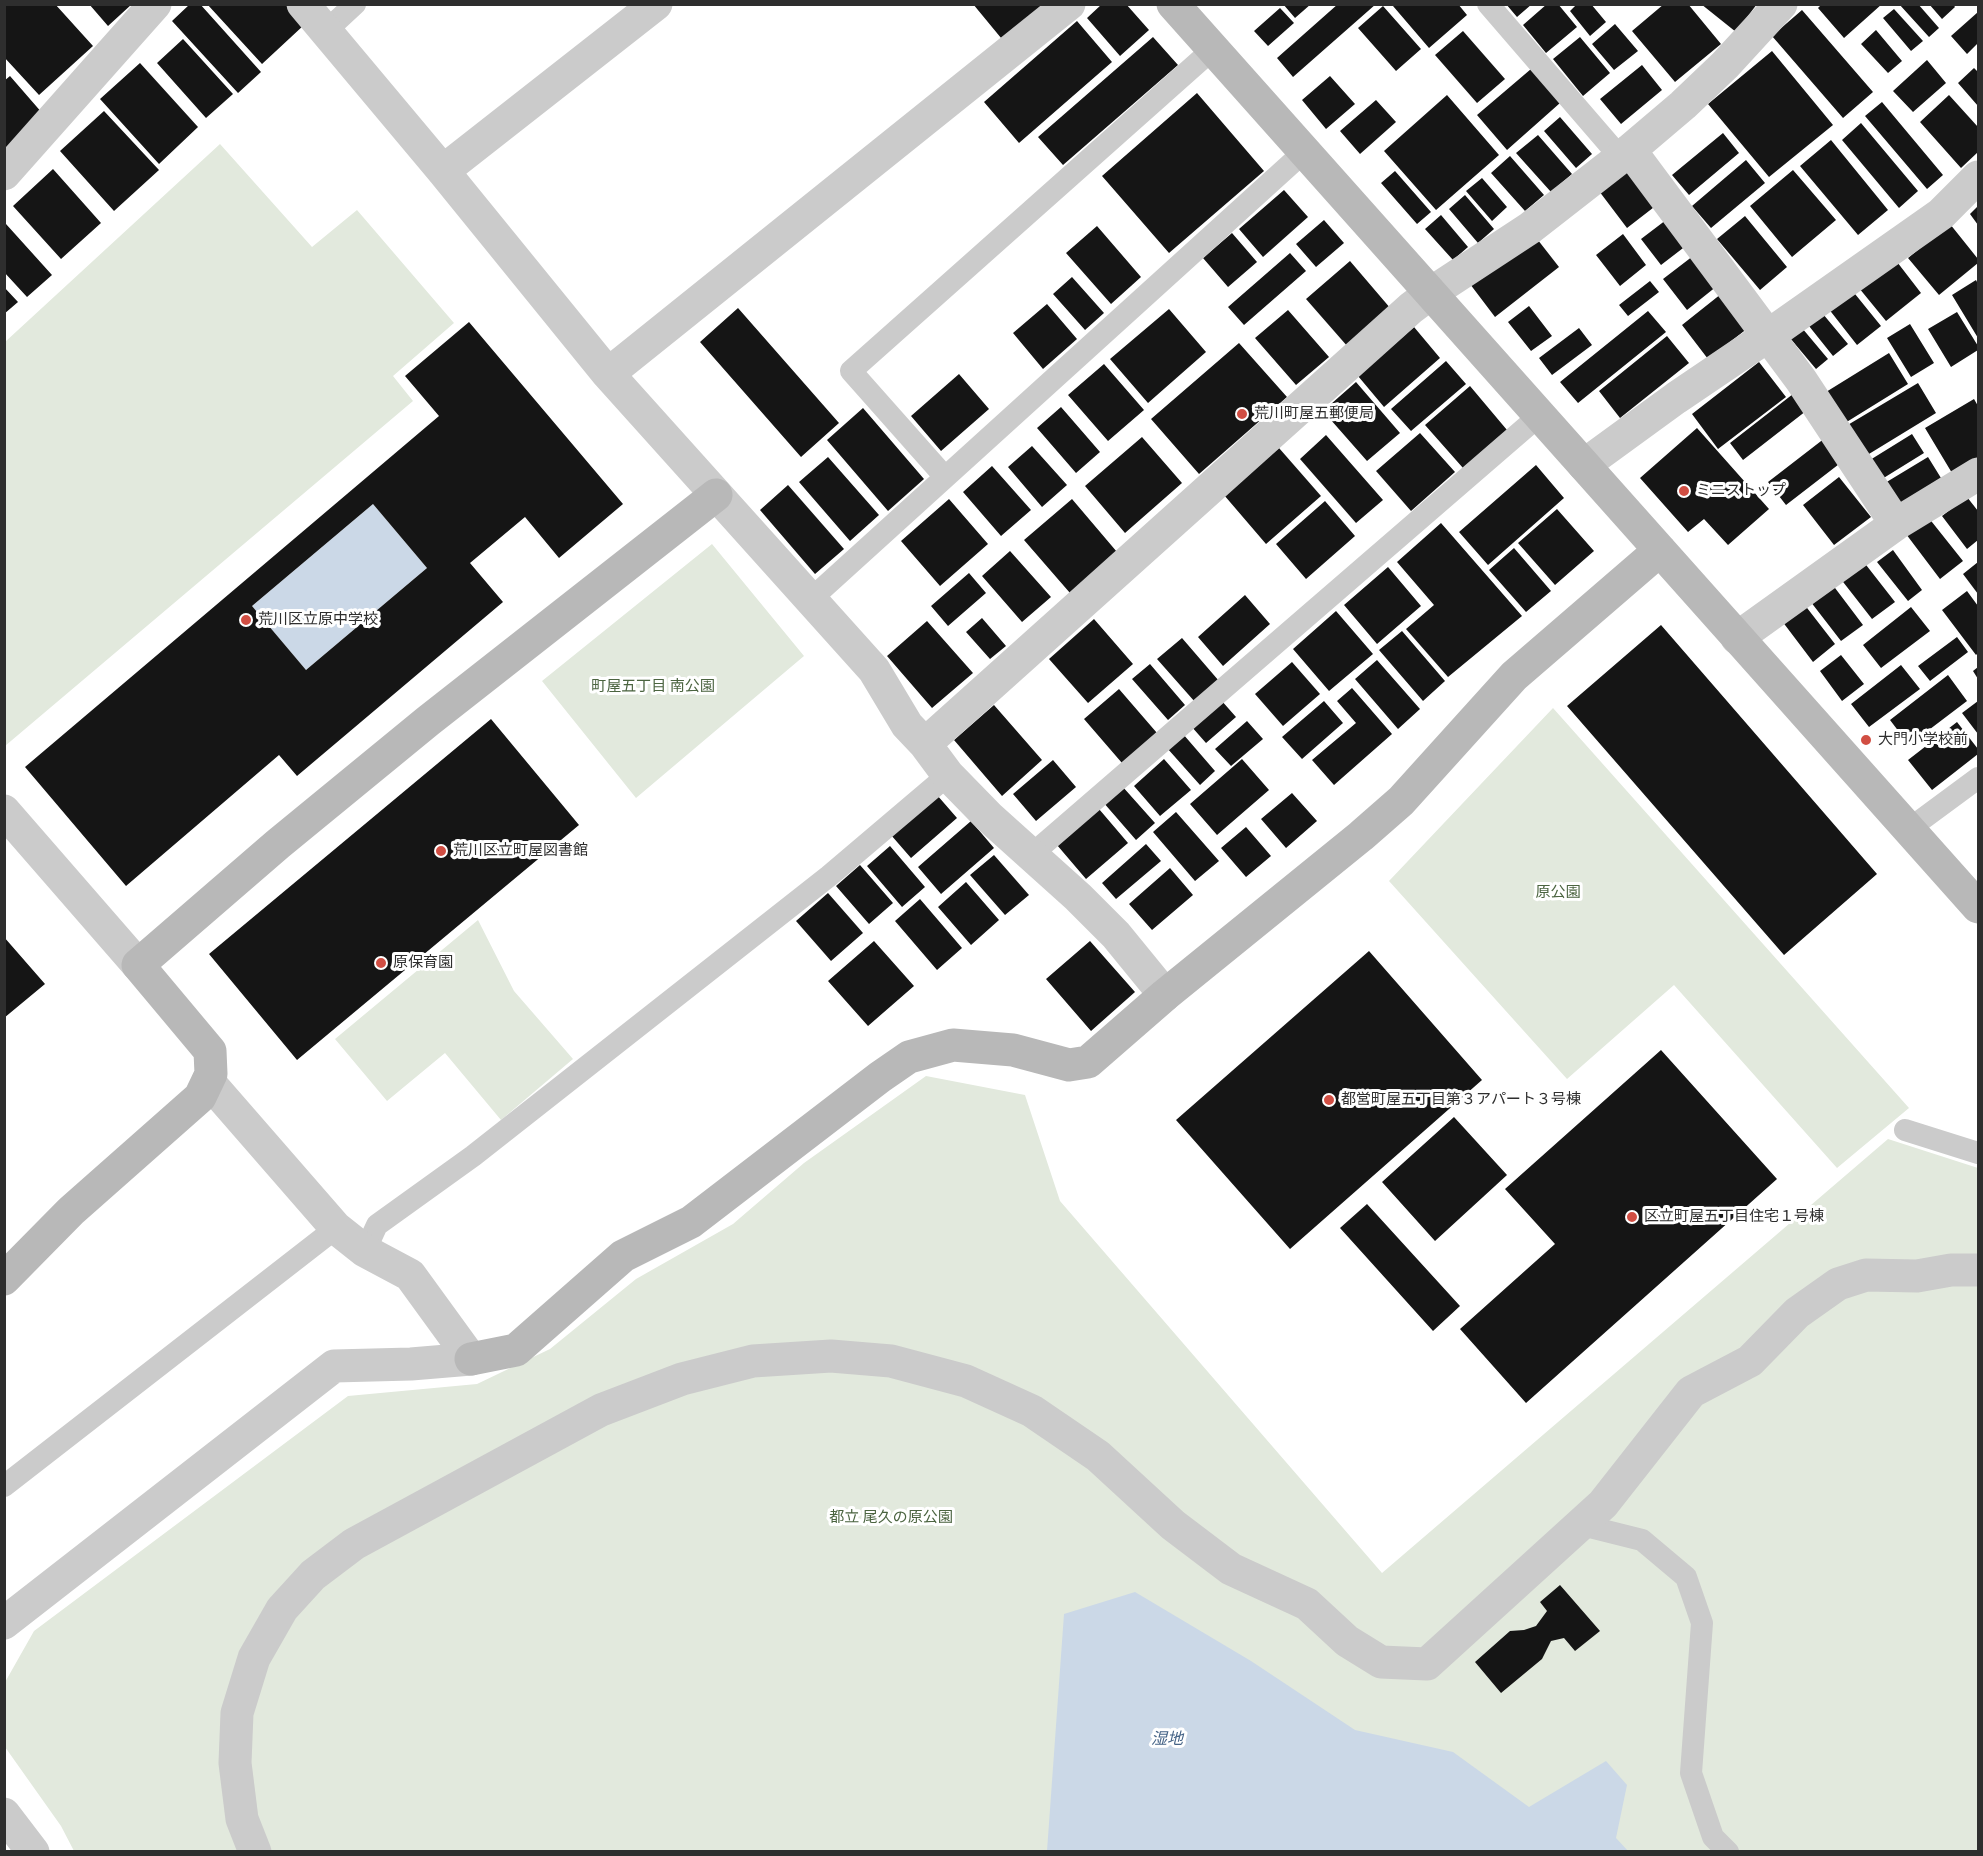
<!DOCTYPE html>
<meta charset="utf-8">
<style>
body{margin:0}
#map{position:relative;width:1983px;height:1856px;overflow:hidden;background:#fff;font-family:"Archivo Narrow",sans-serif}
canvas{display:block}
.frame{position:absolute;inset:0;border:6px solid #2e2e2e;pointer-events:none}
</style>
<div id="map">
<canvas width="1983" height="1856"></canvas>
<div class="frame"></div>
</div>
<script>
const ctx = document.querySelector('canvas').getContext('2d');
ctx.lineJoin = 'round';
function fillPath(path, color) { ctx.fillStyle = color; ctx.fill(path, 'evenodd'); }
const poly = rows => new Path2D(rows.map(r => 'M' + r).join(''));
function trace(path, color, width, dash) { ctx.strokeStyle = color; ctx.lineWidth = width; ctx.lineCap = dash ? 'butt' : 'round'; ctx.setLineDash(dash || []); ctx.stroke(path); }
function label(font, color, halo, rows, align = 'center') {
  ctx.font = font + ' "Archivo Narrow","Noto Sans JP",sans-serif'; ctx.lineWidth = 6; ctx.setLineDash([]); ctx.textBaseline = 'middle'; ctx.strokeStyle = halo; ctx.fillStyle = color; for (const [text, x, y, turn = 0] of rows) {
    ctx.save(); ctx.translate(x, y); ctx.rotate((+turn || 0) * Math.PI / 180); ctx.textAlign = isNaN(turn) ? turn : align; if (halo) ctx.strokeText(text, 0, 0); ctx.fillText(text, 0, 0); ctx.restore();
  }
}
fillPath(poly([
 [220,144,312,247,357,210,454,323,393,376,413,401,5,746,5,342],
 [712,544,804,656,636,798,542,681],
 [1553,708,1909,1108,1837,1168,1674,985,1567,1079,1389,881],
 [478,920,514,991,573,1059,501,1120,445,1053,387,1101,335,1039],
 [926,1076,1025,1095,1060,1201,1382,1573,1888,1139,1978,1168,1978,1851,74,1851,61,1826,5,1747,4,1684,34,1631,348,1396,477,1384,550,1349,636,1279,733,1224,804,1163]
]), '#e2e9dd');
fillPath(poly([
 [373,504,427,568,306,670,252,606],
 [1135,1592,1251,1661,1355,1730,1453,1752,1529,1807,1606,1761,1627,1785,1616,1838,1628,1851,1047,1851,1064,1614]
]), '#cbd8e7');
fillPath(poly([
 [4,4,55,4,93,46,39,95,4,57],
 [89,4,132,4,108,26],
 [190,4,200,4,261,72,238,93,172,21],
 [207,4,285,4,304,25,262,64],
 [973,4,1051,4,1006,44],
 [1102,4,1126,4,1149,30,1120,56,1087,18],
 [1283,4,1311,4,1295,18],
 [1338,4,1376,4,1293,77,1277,58],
 [1394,4,1458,4,1467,15,1429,48,1393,6],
 [1506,4,1532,4,1517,17],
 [1547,4,1558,4,1577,27,1546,53,1523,25],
 [1577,4,1591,4,1606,22,1590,36,1570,11],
 [1664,4,1688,4,1721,44,1675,82,1632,31],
 [1701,4,1757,4,1736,32],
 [1822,4,1882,4,1844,38,1818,8],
 [1899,4,1918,4,1939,28,1929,37],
 [1929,4,1953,4,1955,7,1942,19],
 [1383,6,1421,49,1396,71,1358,28],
 [1280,8,1294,23,1268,46,1254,31],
 [1894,9,1923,41,1911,51,1883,18],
 [1802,10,1873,92,1843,118,1772,36],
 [1978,12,1978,43,1967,54,1951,36],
 [1077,21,1112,62,1019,143,984,102],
 [1615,24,1638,51,1614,70,1592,44],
 [1876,30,1902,61,1888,73,1861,44],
 [1463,31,1505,79,1477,103,1435,55],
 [1153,37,1178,65,1063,165,1038,137],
 [1580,37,1610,73,1583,96,1553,59],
 [183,39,233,94,206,118,157,63],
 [1772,51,1833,125,1769,177,1708,104],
 [1927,60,1946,83,1913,112,1893,91],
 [140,63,198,127,159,164,100,99],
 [1642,65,1662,90,1621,124,1600,99],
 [1974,68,1978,72,1978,106,1958,83],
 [1531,69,1560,103,1507,150,1477,115],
 [10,76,43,114,4,150,4,81],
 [1330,76,1355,104,1326,129,1302,100],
 [1197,93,1264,171,1169,253,1102,176],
 [1447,95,1499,155,1436,210,1384,151],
 [1949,95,1978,127,1978,152,1961,168,1920,122],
 [1376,100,1396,122,1360,154,1340,131],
 [1882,102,1943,175,1927,189,1865,116],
 [104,111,159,170,114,211,60,151],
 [1560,117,1592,154,1576,168,1544,131],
 [1861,123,1918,191,1899,208,1842,140],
 [1723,133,1739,153,1689,195,1672,175],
 [1538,135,1572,174,1551,192,1516,153],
 [1831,140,1888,210,1858,235,1800,166],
 [1510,156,1544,195,1525,211,1491,173],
 [1746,160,1765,183,1711,228,1692,206],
 [1630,167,1658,204,1627,228,1599,191],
 [53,169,101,223,61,259,13,206],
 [1793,170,1836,220,1792,257,1750,206],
 [1395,171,1431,212,1417,224,1381,183],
 [1482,178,1507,207,1492,221,1466,191],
 [1284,190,1308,217,1263,257,1239,229],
 [1465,195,1494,229,1478,243,1449,209],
 [1978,206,1978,225,1970,214],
 [1441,215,1468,247,1453,260,1425,229],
 [1745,216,1787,267,1760,290,1717,239],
 [1324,220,1344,243,1316,267,1296,244],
 [1666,220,1687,245,1661,265,1641,239],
 [6,224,52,275,27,297,4,272],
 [1950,224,1978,259,1978,263,1939,295,1908,258],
 [1097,226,1141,277,1111,304,1066,253],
 [1232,233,1257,262,1228,287,1203,258],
 [1623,234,1646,265,1620,286,1596,255],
 [1534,235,1559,267,1495,317,1470,284],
 [1290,253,1306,271,1244,325,1228,307],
 [1693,256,1717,286,1687,310,1663,279],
 [1894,258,1921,293,1886,321,1859,288],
 [1350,261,1391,309,1348,347,1306,299],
 [1072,277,1104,313,1085,330,1053,294],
 [1976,280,1978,284,1978,338,1952,295],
 [1650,281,1659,292,1628,316,1619,305],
 [4,287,18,302,4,314],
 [1851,289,1881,326,1857,345,1828,308],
 [1721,294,1748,328,1708,359,1682,325],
 [1047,304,1077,339,1043,369,1013,333],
 [1529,306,1552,336,1531,351,1508,322],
 [738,308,839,423,801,457,700,342],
 [1169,309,1206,352,1148,403,1110,359],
 [1288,310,1329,357,1296,385,1255,338],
 [1648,311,1666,332,1578,403,1560,382],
 [1957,312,1978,346,1978,350,1951,367,1928,329],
 [1823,314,1848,344,1833,356,1809,326],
 [469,322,623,504,559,558,525,517,470,563,503,602,297,776,279,755,126,886,25,767,439,416,405,376],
 [373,504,427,568,306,670,252,606],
 [1910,324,1934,363,1911,377,1887,338],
 [1414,327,1440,358,1384,407,1358,376],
 [1579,328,1592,345,1552,375,1539,358],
 [1802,328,1828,359,1816,369,1790,338],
 [1667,336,1689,363,1620,418,1599,391],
 [1239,343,1287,397,1199,474,1151,419],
 [1889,353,1908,384,1845,423,1826,392],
 [1446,361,1466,384,1411,431,1391,409],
 [1759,362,1786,397,1718,449,1692,414],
 [1104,364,1144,410,1108,441,1068,395],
 [959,374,989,409,941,451,911,416],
 [1356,382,1400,433,1367,461,1323,411],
 [1918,383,1936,413,1864,457,1846,426],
 [1470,386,1507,430,1463,468,1425,425],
 [1793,394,1806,411,1743,460,1730,443],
 [1974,399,1978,406,1978,457,1952,473,1925,428],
 [1061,407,1100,452,1076,473,1037,428],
 [863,408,924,479,888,511,827,440],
 [1697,428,1769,509,1728,545,1704,519,1688,532,1640,478],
 [1420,433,1455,472,1411,511,1376,471],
 [1912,434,1924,453,1882,479,1870,460],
 [1326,435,1383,500,1356,523,1300,459],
 [1142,437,1182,483,1125,533,1085,486],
 [1825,438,1843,461,1786,505,1768,482],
 [1032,446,1067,485,1042,507,1008,467],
 [1279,448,1321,496,1266,544,1224,495],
 [828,457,879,515,850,541,799,482],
 [1928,457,1941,478,1898,505,1885,483],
 [1536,465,1564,498,1488,565,1459,532],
 [992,466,1031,510,1001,536,963,492],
 [1839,477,1871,517,1834,545,1803,505],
 [788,485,844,549,815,574,760,510],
 [1967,497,1978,511,1978,540,1967,549,1942,516],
 [949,499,988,544,940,586,901,541],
 [1072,499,1117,552,1070,593,1024,540],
 [1325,501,1355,536,1306,579,1276,544],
 [1557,509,1594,551,1555,585,1518,543],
 [1928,517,1963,561,1940,579,1906,534],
 [1441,523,1522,616,1448,677,1406,629,1434,605,1397,562],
 [1514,548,1551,591,1526,612,1489,570],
 [1893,550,1922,590,1908,601,1877,562],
 [1010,551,1051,597,1022,622,982,576],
 [1863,561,1895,602,1872,619,1840,578],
 [1978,562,1978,594,1963,574],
 [1388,567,1421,606,1377,644,1344,605],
 [969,573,986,593,948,626,931,606],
 [1829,580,1863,625,1841,641,1807,597],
 [1967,591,1978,606,1978,653,1976,655,1942,610],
 [1245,595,1270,624,1223,666,1198,637],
 [1804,604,1835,644,1813,662,1782,621],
 [1911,607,1930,631,1881,668,1863,645],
 [1336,611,1373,654,1329,691,1293,649],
 [982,618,1006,646,990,659,966,632],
 [1094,619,1133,664,1088,703,1049,659],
 [927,621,973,673,932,708,887,656],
 [1661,625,1877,874,1784,955,1567,706],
 [1402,631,1445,681,1423,701,1379,650],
 [1957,637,1968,652,1930,681,1918,666],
 [1182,638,1219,681,1195,702,1157,659],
 [1841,655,1864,684,1842,701,1820,671],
 [1377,660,1420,709,1398,729,1355,679],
 [1292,662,1320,694,1283,726,1255,694],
 [1150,664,1185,705,1168,720,1132,679],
 [1901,665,1920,689,1869,727,1851,704],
 [1978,667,1978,679,1973,671],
 [1948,675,1967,701,1909,745,1890,720],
 [1352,688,1392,734,1334,785,1312,760,1356,723,1337,701],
 [1119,689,1157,733,1122,763,1084,719],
 [1221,700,1236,717,1206,743,1191,726],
 [1324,701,1343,723,1302,759,1282,737],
 [1978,701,1978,734,1962,713],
 [994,705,1042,760,1002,796,954,740],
 [491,719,579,825,297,1060,209,954],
 [1247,721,1263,739,1231,766,1215,749],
 [1957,722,1978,749,1978,754,1932,790,1908,760],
 [1183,734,1215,771,1200,785,1167,748],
 [1164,759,1191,790,1160,816,1134,786],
 [1242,759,1269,790,1217,835,1190,804],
 [1053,760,1076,787,1036,821,1013,794],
 [1122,786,1155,823,1136,840,1103,802],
 [1292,793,1317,821,1286,848,1261,819],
 [937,795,957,818,911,858,891,835],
 [1099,809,1128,843,1086,879,1057,845],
 [1176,812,1219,861,1195,881,1153,832],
 [971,821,994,848,941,894,918,867],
 [1246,827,1271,856,1246,877,1221,848],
 [1146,844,1161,861,1116,899,1102,883],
 [890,846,925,887,902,907,867,866],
 [994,855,1029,895,1005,915,970,875],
 [860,865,893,903,869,924,836,886],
 [1170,868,1193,895,1152,930,1129,904],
 [966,882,999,920,971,945,938,907],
 [828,893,863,933,831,961,796,921],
 [920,899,962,948,937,970,895,921],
 [4,937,45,984,4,1018],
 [874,941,914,986,868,1026,828,981],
 [1090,941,1135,992,1091,1031,1046,979],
 [1369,951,1482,1080,1290,1249,1176,1120],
 [1661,1050,1777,1179,1526,1403,1460,1329,1555,1244,1505,1189],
 [1454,1117,1507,1175,1435,1241,1382,1182],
 [1367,1204,1460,1306,1433,1331,1340,1228],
 [1560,1585,1600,1631,1575,1651,1564,1638,1551,1641,1542,1659,1501,1693,1475,1662,1510,1631,1524,1630,1536,1626,1547,1611,1540,1602]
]), '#151515');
trace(poly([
 [1488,4,1620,157],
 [326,31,355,4],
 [945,477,851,371,1213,49],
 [811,599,1305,151],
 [1909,829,1978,778],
 [1031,855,1540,415],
 [1905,1130,1978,1153],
 [365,1251,377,1225,473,1156,829,876,948,775],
 [4,1486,336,1228],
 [1582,1525,1642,1540,1686,1577,1702,1623,1691,1773,1713,1837,1728,1852]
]), '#cbcbcb', 22);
trace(poly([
 [303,4,443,171,608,374,874,670,907,725,925,744,948,775,989,817,1078,897,1116,935,1165,995],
 [1630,150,1801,380,1896,524],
 [443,171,656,4],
 [4,174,155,4],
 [608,374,1069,4],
 [1584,465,1676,398,1769,335,1941,214,1978,177],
 [1737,638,1896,524,1978,474],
 [925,744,1411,308,1431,293,1530,228,1630,150,1683,105,1725,65,1781,4],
 [4,811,138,965],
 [208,1081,336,1228,365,1251,410,1275,471,1359],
 [4,1623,334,1366,411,1364,471,1359],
 [4,1814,33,1852],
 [255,1852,242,1819,235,1763,237,1713,254,1658,282,1609,313,1575,354,1544,601,1410,682,1379,753,1361,831,1356,891,1361,966,1381,1032,1411,1098,1456,1173,1525,1231,1569,1307,1604,1347,1641,1381,1662,1427,1664,1603,1504,1691,1392,1750,1361,1797,1313,1838,1284,1866,1275,1917,1276,1951,1270,1978,1270]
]), '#cbcbcb', 33);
trace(poly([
 [1173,4,1978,907],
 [4,1279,71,1211,200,1097,211,1074,210,1051,138,965,278,844,428,721,716,495],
 [471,1359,516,1350,623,1256,691,1222,880,1077,909,1057,953,1045,1013,1050,1069,1065,1088,1062,1165,995,1361,836,1401,801,1514,676,1660,550]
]), '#b8b8b8', 33);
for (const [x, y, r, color] of [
 [1242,414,6,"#d14e43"],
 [1684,491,6,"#d14e43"],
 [246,620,6,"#d14e43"],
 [1866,740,6,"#d14e43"],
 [441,851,6,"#d14e43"],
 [381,963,6,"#d14e43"],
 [1329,1100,6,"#d14e43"],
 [1632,1217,6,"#d14e43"]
]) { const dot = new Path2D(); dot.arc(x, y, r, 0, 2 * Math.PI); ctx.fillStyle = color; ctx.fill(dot); trace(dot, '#fff', 2); }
label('15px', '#2e2e2e', '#fff', [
 ["荒川町屋五郵便局",1254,414],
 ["ミニストップ",1696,491],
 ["荒川区立原中学校",258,620],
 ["大門小学校前",1878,740],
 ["荒川区立町屋図書館",453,851],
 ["原保育園",393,963],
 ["都営町屋五丁目第３アパート３号棟",1341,1100],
 ["区立町屋五丁目住宅１号棟",1644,1217]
], 'left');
label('15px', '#4b6440', '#fff', [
 ["町屋五丁目 南公園",653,687],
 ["原公園",1558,893],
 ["都立 尾久の原公園",891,1518]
]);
label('italic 16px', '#456386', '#fff', [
 ["湿地",1167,1740]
]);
</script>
